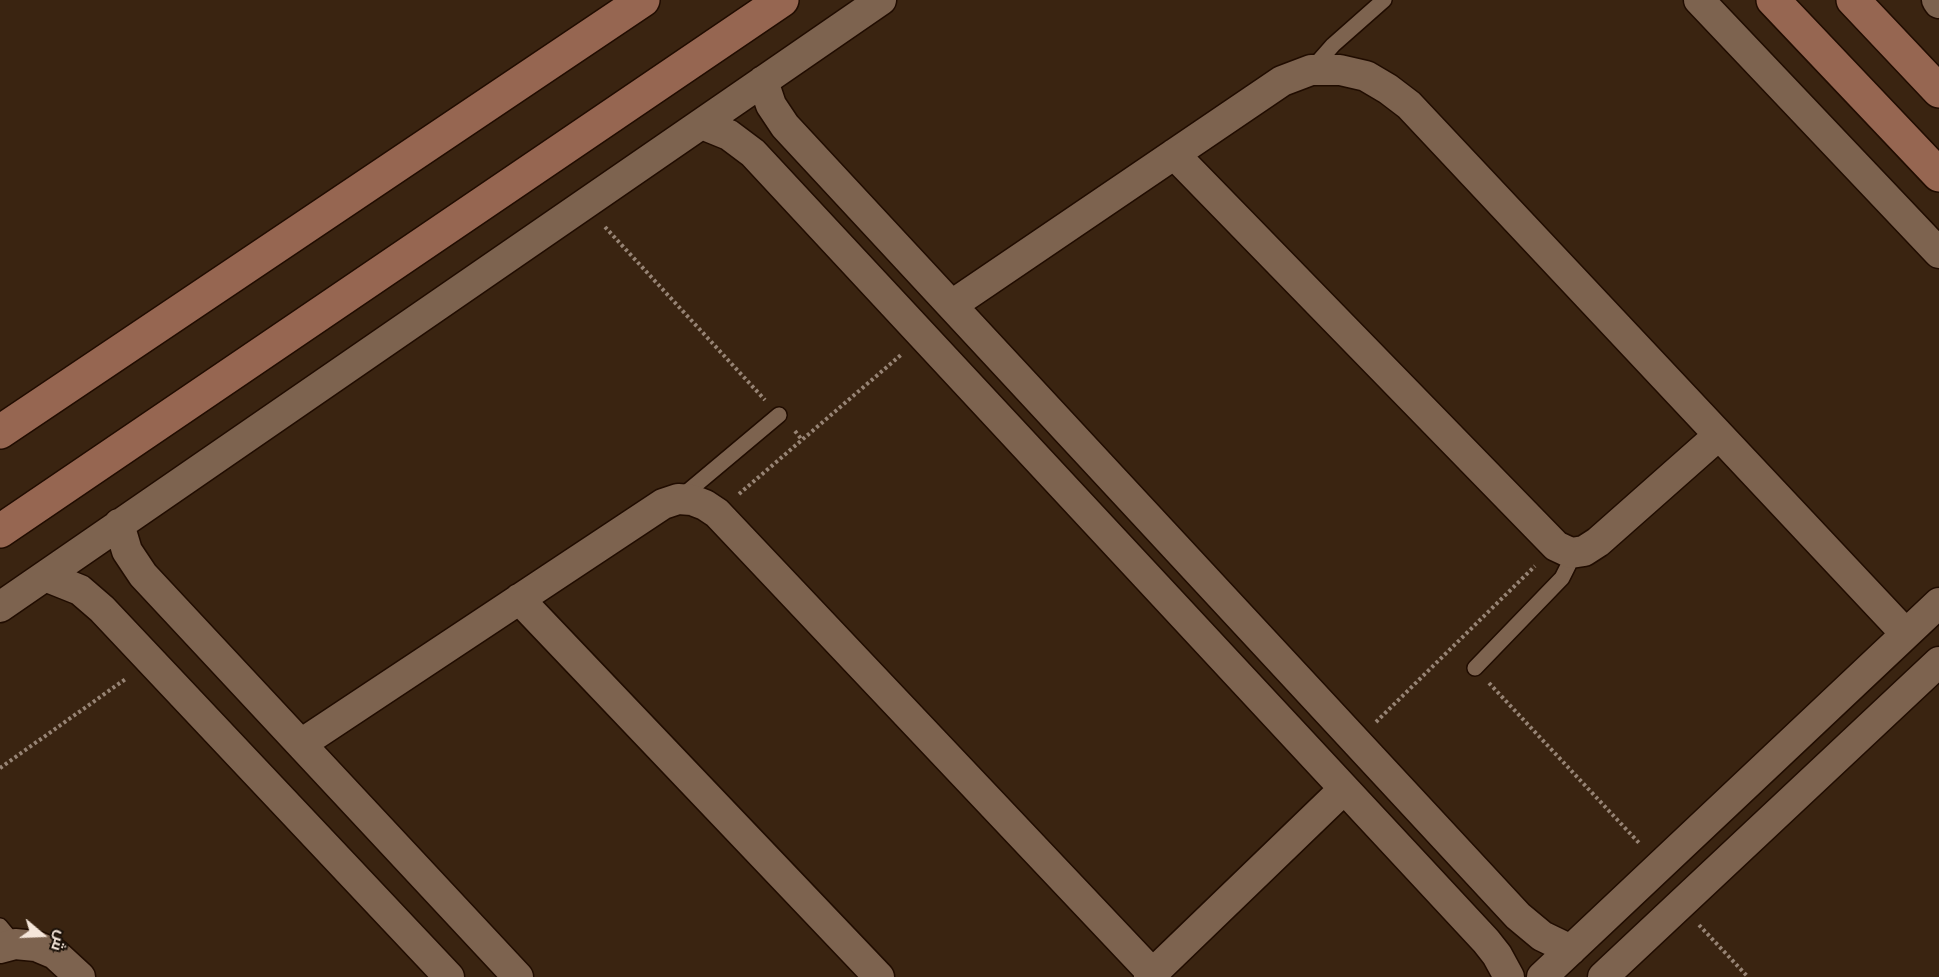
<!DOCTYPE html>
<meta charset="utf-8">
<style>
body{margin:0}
#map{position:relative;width:1939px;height:977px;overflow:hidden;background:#3a2411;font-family:"DM Sans",Cairo,sans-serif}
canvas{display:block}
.north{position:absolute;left:12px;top:905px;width:60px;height:60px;-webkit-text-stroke:4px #1a1008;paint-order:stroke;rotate:109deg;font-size:16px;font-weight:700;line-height:24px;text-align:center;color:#f5e6da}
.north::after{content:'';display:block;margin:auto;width:21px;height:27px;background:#f5e6da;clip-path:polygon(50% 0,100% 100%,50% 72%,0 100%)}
</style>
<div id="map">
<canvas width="1939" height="977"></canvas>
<div class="north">ش</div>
</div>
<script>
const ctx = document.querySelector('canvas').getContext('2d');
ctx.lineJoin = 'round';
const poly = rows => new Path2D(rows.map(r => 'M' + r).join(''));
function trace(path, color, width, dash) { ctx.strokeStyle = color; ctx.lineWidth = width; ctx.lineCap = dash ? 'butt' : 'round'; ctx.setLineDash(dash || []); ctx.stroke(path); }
const lane = poly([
 [1311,70,1333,45,1384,0],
 [680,498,779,415],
 [1475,668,1562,578,1568,566,1571,553],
 [0,926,15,944]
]);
const street = poly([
 [1699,0,1939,253],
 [1937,0,1939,3],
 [763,81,771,105,785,126,1518,916,1542,936,1571,950],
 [702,124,729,135,753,153,1486,941,1497,955,1509,977],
 [1174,154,1556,546,1571,553,1584,551,1598,542,1719,435],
 [952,305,1282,81,1311,70,1340,70,1366,76,1388,89,1409,105,1906,634],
 [119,524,127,551,143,575,518,977],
 [45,576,80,590,102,609,449,977],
 [519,599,879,977],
 [0,607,881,0],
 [301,744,663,504,678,499,692,500,705,505,717,513,1153,974],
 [0,948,15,944,36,946,55,954,80,977],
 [1149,977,1344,789],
 [1542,977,1939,603],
 [1603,977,1939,662]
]);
const secondary = poly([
 [1773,0,1939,175],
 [1853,0,1939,91],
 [0,432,643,0],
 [0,531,782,0]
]);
trace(lane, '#200c00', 18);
trace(street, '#200c00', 33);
trace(secondary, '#200c00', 36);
trace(poly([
 [605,227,765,400],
 [795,431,802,440],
 [739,494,902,354],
 [1489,683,1640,844],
 [1376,722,1535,566],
 [0,768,127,678],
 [1699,925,1748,977]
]), '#978475', 4, [3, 3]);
trace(lane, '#7d634f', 15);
trace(street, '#7d634f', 30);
trace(secondary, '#966651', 33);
</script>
